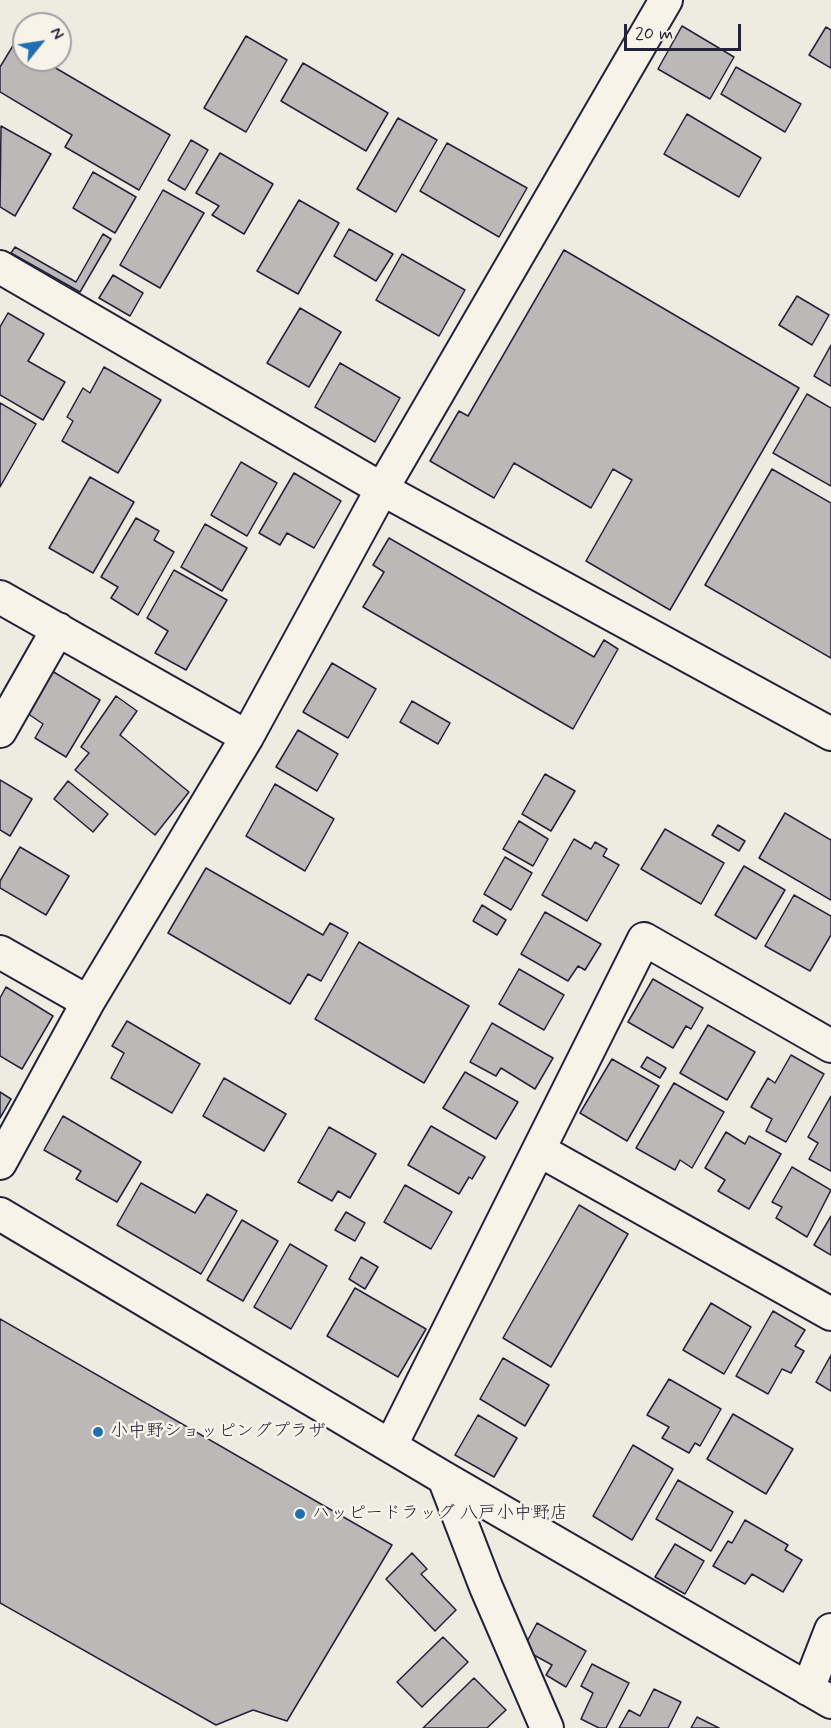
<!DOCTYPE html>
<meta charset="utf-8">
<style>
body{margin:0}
#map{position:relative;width:831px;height:1728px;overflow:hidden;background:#eeebe1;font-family:Mynerve,sans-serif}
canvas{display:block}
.north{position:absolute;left:12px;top:12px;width:60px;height:60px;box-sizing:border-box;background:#f7f3e8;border:2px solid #a29fa3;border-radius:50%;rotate:60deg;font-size:16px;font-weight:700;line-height:24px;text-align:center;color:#22223b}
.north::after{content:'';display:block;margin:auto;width:21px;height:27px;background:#1f6fb2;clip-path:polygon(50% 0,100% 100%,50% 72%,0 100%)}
.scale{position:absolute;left:624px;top:24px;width:117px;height:27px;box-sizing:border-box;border:3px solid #22223b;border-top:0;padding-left:8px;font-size:18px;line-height:21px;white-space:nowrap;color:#22223b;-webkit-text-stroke:4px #f7f3e8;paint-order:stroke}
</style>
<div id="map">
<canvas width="831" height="1728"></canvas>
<div class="north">N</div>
<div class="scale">20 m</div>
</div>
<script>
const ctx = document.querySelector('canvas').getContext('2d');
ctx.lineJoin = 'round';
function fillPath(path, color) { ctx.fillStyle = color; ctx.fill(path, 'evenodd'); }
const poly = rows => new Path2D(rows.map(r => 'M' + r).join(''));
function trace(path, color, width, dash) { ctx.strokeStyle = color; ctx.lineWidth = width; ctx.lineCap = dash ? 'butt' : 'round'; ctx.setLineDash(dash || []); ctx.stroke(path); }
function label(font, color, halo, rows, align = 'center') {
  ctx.font = font + ' Mynerve,"Klee One",sans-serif'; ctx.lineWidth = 5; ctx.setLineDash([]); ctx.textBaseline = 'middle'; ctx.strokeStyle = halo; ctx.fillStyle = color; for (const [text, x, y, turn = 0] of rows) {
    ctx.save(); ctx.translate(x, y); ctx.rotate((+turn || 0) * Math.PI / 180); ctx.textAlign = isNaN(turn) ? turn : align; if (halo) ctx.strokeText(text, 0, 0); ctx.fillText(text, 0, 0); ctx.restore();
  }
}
const building = poly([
 [682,26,734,57,710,99,658,69,682,26],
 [826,27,831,30,831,68,809,55,826,27],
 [246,36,287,60,246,132,204,108,246,36],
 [14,44,24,50,24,60,42,60,170,135,139,190,65,147,72,135,0,92,0,67,14,44],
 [303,63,388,113,366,151,281,101,303,63],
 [736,67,801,104,785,132,721,94,736,67],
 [687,114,761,158,739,197,664,154,687,114],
 [398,118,437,140,396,212,357,189,398,118],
 [1,126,51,154,15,216,0,207,1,126],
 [191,140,208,150,185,190,168,180,191,140],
 [447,143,527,188,499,237,420,191,447,143],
 [220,153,273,184,244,234,212,215,219,206,196,193,220,153],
 [93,172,136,197,115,233,73,208,93,172],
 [163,190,204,213,160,288,120,265,163,190],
 [299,200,339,223,298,294,257,271,299,200],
 [349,229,393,254,376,281,334,256,349,229],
 [103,234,111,239,80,292,11,253,15,247,76,282,103,234],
 [564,250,799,388,670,610,586,561,632,480,613,469,591,508,514,463,494,498,430,461,459,411,468,416,564,250],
 [402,254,465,290,439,336,376,300,402,254],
 [113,275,143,293,130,316,99,298,113,275],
 [797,296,829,315,812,345,779,325,797,296],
 [300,308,341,332,309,387,267,363,300,308],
 [8,313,44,334,28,361,65,382,43,420,0,395,0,327,8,313],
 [831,345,831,386,814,376,831,345],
 [340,363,400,398,375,442,315,407,340,363],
 [104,367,161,400,118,473,62,441,73,421,67,417,83,388,90,393,104,367],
 [807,394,831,408,831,486,773,453,807,394],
 [0,403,36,424,0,487,0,403],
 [241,462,277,483,247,536,211,515,241,462],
 [772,469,831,503,831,658,705,585,772,469],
 [294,473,341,501,314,548,287,533,280,545,259,533,294,473],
 [90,477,134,502,93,573,49,548,90,477],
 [136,518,159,531,154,540,174,552,138,615,111,598,118,587,101,577,136,518],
 [205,524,247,548,222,591,181,567,205,524],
 [389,538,594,657,604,640,618,649,573,729,363,607,384,572,373,565,389,538],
 [174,570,227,600,186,670,155,653,168,631,147,618,174,570],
 [332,663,376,689,348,738,303,712,332,663],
 [52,671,100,700,66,757,35,738,43,724,27,713,52,671],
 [116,696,137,711,120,735,189,792,155,835,75,770,89,753,81,747,116,696],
 [412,701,450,723,438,744,400,722,412,701],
 [298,730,338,754,317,791,276,767,298,730],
 [545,774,575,791,551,831,522,814,545,774],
 [0,780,32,799,10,836,0,830,0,780],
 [68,781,108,814,93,832,54,799,68,781],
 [275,784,334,819,305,871,246,836,275,784],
 [785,813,831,840,831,900,759,858,785,813],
 [519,821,548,839,533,866,503,849,519,821],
 [718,825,745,841,739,851,712,835,718,825],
 [665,829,724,863,701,904,641,869,665,829],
 [574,839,591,849,595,842,607,849,603,856,619,865,587,921,542,895,574,839],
 [20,847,69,876,46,915,0,888,0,881,20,847],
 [505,857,532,873,511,910,484,894,505,857],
 [744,866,785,890,756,939,715,915,744,866],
 [206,868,323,935,330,923,348,933,321,981,308,974,290,1004,168,933,206,868],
 [794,895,831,916,831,935,810,971,765,946,794,895],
 [482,905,506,920,497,935,473,921,482,905],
 [545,912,601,944,585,970,578,966,568,981,521,954,545,912],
 [359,942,469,1006,424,1083,315,1019,359,942],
 [519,969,564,995,544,1030,499,1004,519,969],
 [653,979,703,1008,691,1029,686,1026,673,1048,628,1022,653,979],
 [6,987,53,1016,22,1069,0,1056,0,998,6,987],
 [127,1021,200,1064,172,1113,111,1078,124,1053,112,1046,127,1021],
 [492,1023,553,1058,535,1089,501,1068,496,1076,470,1062,492,1023],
 [708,1025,755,1052,727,1100,680,1073,708,1025],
 [791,1055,824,1074,786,1142,766,1131,772,1119,751,1107,768,1078,775,1083,791,1055],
 [647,1057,666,1068,660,1078,641,1067,647,1057],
 [612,1059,659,1086,627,1141,580,1113,612,1059],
 [465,1072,518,1102,496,1139,443,1108,465,1072],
 [224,1078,286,1114,264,1151,203,1116,224,1078],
 [674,1083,724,1112,692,1168,680,1160,675,1170,636,1148,674,1083],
 [0,1092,11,1099,0,1118,0,1092],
 [831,1096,831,1171,809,1159,818,1143,808,1137,831,1096],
 [63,1116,141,1162,117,1202,76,1179,81,1171,44,1150,63,1116],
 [431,1126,485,1157,472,1179,469,1177,459,1194,408,1165,431,1126],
 [329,1127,376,1154,350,1198,338,1191,332,1201,298,1182,329,1127],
 [726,1132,745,1144,749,1136,781,1154,749,1209,718,1191,725,1180,705,1168,726,1132],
 [792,1167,831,1190,807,1237,776,1218,782,1207,772,1202,792,1167],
 [141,1183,195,1213,207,1194,237,1211,201,1274,117,1225,141,1183],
 [405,1185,452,1212,431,1249,384,1222,405,1185],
 [579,1205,628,1234,551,1367,503,1338,579,1205],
 [346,1212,365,1223,355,1241,335,1230,346,1212],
 [831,1216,831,1255,814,1245,831,1216],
 [242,1220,278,1241,243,1301,207,1280,242,1220],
 [290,1244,327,1266,291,1329,254,1307,290,1244],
 [361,1257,378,1267,365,1289,349,1279,361,1257],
 [355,1288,426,1329,398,1377,327,1336,355,1288],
 [711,1303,751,1327,724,1374,683,1350,711,1303],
 [773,1311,805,1330,795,1346,804,1351,791,1373,782,1369,768,1394,736,1376,773,1311],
 [0,1319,392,1545,287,1721,253,1710,216,1725,0,1603,0,1319],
 [831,1355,831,1391,816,1382,831,1355],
 [503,1358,549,1385,525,1426,480,1399,503,1358],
 [669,1379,721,1409,700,1446,695,1443,689,1453,662,1438,669,1427,647,1415,669,1379],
 [733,1414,793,1449,766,1494,707,1459,733,1414],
 [478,1415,517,1438,494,1477,455,1455,478,1415],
 [633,1445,673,1469,632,1540,593,1516,633,1445],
 [678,1480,733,1512,711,1551,656,1519,678,1480],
 [745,1520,788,1545,785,1550,802,1560,783,1592,752,1574,745,1584,713,1566,728,1541,732,1543,745,1520],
 [675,1544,704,1561,685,1594,655,1577,675,1544],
 [412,1553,427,1569,421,1574,456,1610,435,1631,386,1579,412,1553],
 [537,1623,586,1651,566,1687,546,1675,552,1665,523,1649,537,1623],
 [443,1637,468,1662,422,1707,397,1682,443,1637],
 [592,1664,629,1683,606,1728,599,1728,581,1719,593,1693,581,1686,592,1664],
 [474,1678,506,1710,487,1728,423,1728,474,1678],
 [654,1689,681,1702,668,1728,619,1728,629,1710,640,1716,654,1689],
 [697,1717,719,1728,691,1728,697,1717]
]);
fillPath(building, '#bbb8b7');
trace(building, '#22223b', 1.5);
const minor = poly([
 [0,267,382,489,831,734],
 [0,597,247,737],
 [0,731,58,629],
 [0,952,88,1002],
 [539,1150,831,1314],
 [0,1163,88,1002,247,737,382,489,666,0],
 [0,1214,444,1478,831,1702],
 [391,1445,644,939,831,1046],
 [444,1478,486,1587,547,1728],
 [808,1689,831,1630]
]);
trace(minor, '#22223b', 36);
trace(minor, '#f7f3e8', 32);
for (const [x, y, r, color] of [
 [98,1432,6,"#1f6fb2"],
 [300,1514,6,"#1f6fb2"]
]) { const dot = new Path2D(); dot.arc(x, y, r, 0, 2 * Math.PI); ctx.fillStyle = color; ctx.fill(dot); trace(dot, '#f7f3e8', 2); }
label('18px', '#22223b', '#f7f3e8', [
 ["小中野ショッピングプラザ",110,1432],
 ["ハッピードラッグ 八戸小中野店",312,1514]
], 'left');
</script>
